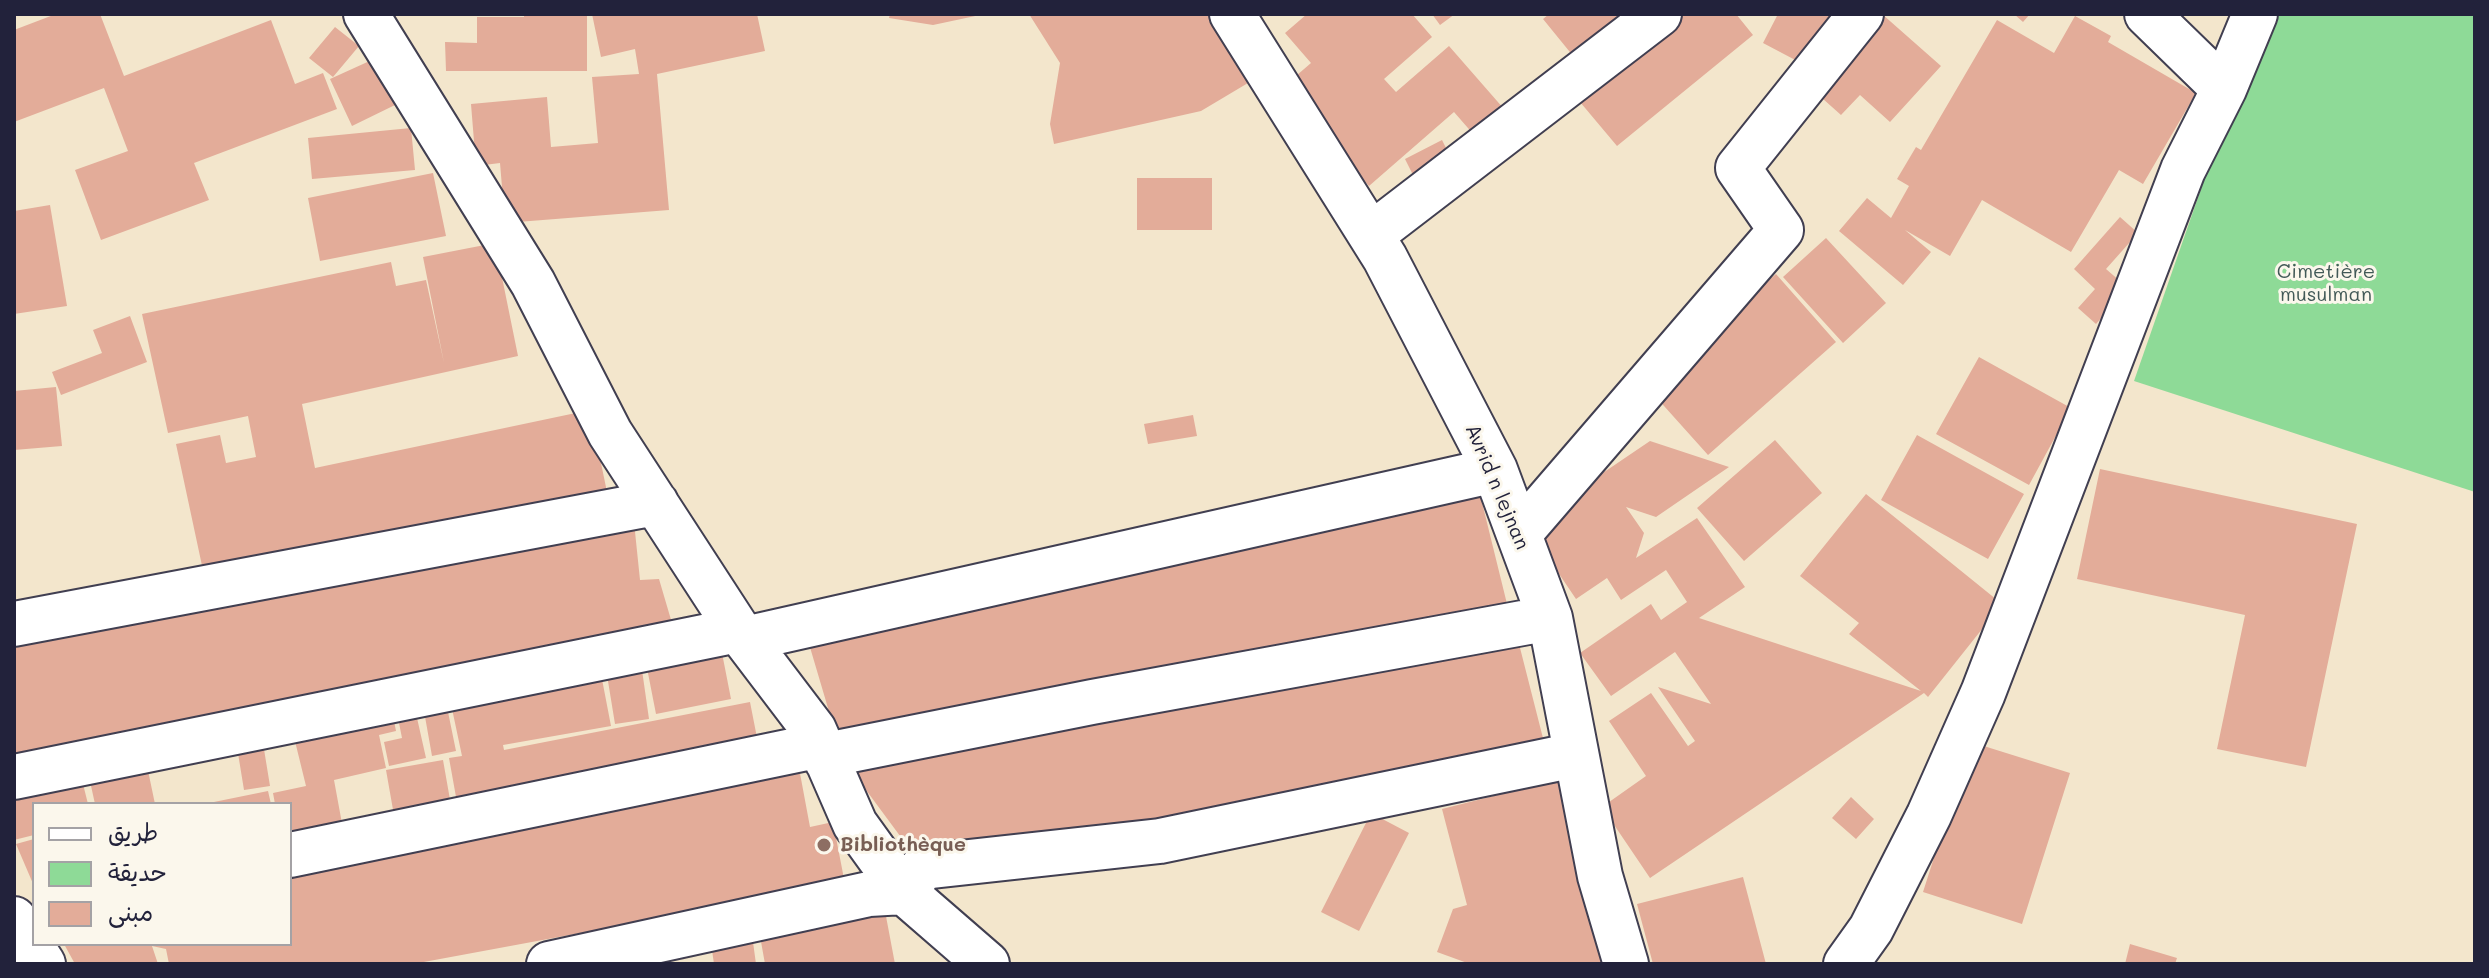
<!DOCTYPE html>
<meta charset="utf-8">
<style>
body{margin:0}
#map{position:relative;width:2489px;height:978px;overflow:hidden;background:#f3e6cc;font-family:Mali,"Playpen Sans Arabic",sans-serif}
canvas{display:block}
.frame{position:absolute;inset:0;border:16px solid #22223b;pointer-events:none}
.legend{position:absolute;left:32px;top:802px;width:260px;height:144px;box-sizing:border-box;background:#fbf7ec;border:2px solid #a4a2a5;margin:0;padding:10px 14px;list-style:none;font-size:24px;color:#22223b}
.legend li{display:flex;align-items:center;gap:16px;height:40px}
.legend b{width:40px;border:2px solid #a4a2a5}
</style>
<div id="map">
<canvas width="2489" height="978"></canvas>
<div class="frame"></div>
<ul class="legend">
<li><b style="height:10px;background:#fff"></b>طريق</li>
<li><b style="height:22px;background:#8eda97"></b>حديقة</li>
<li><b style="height:22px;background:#e3ac99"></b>مبنى</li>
</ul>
</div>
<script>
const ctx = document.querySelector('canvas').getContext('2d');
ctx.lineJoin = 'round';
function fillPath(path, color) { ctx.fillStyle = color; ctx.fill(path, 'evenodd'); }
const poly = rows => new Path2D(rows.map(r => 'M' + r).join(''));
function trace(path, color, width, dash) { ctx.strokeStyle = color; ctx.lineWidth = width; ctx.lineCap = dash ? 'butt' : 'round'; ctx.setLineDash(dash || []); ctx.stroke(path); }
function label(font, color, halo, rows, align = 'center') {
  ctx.font = font + ' Mali,sans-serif'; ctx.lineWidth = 6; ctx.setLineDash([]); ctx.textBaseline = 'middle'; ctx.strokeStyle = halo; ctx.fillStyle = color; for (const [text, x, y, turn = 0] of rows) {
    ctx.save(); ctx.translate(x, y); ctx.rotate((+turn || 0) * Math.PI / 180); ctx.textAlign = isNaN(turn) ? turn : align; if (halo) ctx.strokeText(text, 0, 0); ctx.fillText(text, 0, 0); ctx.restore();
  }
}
fillPath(poly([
 [2262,14,2475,14,2475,492,2134,381]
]), '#8eda97');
fillPath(poly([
 [56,14,100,14,124,76,271,20,295,84,323,73,337,109,194,163,209,200,101,240,75,170,128,151,104,88,14,122,14,30],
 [524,14,587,14,587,71,446,71,445,42,477,43,477,17,524,17],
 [592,14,757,14,765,51,657,74,669,210,505,223,500,163,476,166,471,104,547,97,551,147,598,143,592,77,639,74,635,49,601,57],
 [890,14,980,14,980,15,933,25,889,18],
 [1029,14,1223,14,1252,60,1248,83,1201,111,1054,144,1050,124,1060,63],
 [1307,14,1412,14,1432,37,1384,79,1396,92,1449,46,1511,117,1481,143,1454,112,1369,186,1282,88,1311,63,1285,33],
 [1432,14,1455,14,1440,25],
 [1549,14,1639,14,1578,62,1543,19],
 [1675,14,1736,14,1753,35,1617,146,1575,96],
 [1778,14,1849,14,1818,72,1763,43],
 [1882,14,1941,66,1890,122,1860,95,1841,115,1813,90],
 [2014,14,2030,14,2023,22],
 [2075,16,2111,36,2108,42,2196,93,2143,184,2119,170,2071,252,1982,200,1950,256,1905,230,1931,252,1903,285,1839,231,1867,198,1891,218,1909,186,1897,179,1916,147,1921,150,1997,20,2054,53],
 [335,27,359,46,333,77,309,58],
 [374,59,395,105,352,126,330,79],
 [411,128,415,170,312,179,308,138],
 [1442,140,1453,162,1416,181,1405,159],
 [433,173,446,236,320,261,308,198],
 [1137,178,1212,178,1212,230,1137,230],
 [50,205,67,306,14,314,14,211],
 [2120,217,2138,233,2106,269,2128,288,2096,324,2078,308,2095,289,2074,269],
 [1826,238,1886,303,1843,343,1783,277],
 [495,243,518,356,302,404,315,468,590,410,607,492,204,575,176,444,220,435,226,463,256,457,248,416,168,433,142,314,391,262,396,286,426,280,444,363,423,257],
 [1776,274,1836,342,1708,455,1647,387],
 [130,316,147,362,61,395,52,372,102,353,93,330],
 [1979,357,2071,408,2029,485,1936,434],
 [56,387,62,446,14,450,14,391],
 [1193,415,1197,436,1148,444,1144,424],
 [1917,435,2024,494,1988,559,1881,500],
 [1775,440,1822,493,1744,561,1697,508],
 [1650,441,1729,467,1656,517,1626,507,1644,533,1636,558,1697,518,1745,587,1699,618,1921,691,1849,634,1859,623,1800,576,1866,494,2002,604,1928,697,1924,693,1650,878,1602,807,1646,776,1609,721,1651,693,1688,746,1695,741,1658,687,1711,704,1675,652,1611,696,1580,653,1651,604,1661,620,1687,602,1666,570,1621,600,1607,578,1576,599,1526,525],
 [2100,469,2357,524,2306,767,2217,749,2245,615,2077,579],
 [1475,474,1508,608,841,752,804,627],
 [634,522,640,580,659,579,674,630,14,760,14,638],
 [1518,640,1545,746,923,867,849,767],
 [722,653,731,699,656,714,647,668],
 [642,670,649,719,615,724,607,675],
 [601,674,611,726,503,745,504,750,750,702,760,753,458,808,449,758,462,756,451,704],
 [447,707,456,751,432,756,424,711],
 [415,709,426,758,389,766,384,742,402,738,397,713],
 [392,711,396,731,379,735,386,768,334,780,343,829,290,840,290,804,275,804,273,793,306,786,293,733],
 [262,737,270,786,244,790,236,741],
 [1971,742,2070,773,2022,924,1923,892],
 [443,760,452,811,395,821,386,770],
 [146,761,155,804,95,804,88,772],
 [799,768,810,827,833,822,845,884,413,964,169,964,166,949,152,946,158,964,75,964,64,944,290,944,290,873],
 [1565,778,1614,964,1470,964,1437,952,1453,909,1467,905,1442,809],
 [82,780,88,804,34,804,34,835,14,840,14,796],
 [268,791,271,804,210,804,209,803],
 [1851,797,1874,819,1856,839,1832,818],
 [1371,813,1409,833,1359,931,1321,912],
 [34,839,34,886,16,844],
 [1743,877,1766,964,1653,964,1637,904],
 [885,911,895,964,765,964,760,936],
 [753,942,756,964,714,964,712,950],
 [2130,944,2177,958,2175,964,2125,964]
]), '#e3ac99');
const minor = poly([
 [366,14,533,283,610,433,738,630,814,730,855,824,904,892,987,964],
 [1232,14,1385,258,1495,470,1550,618,1600,876,1626,964],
 [2147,14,2224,89],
 [1371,235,1659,14],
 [1519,534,1781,230,1738,168,1861,14],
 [14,624,656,503],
 [745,639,1495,470],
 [827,761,841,752,1092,702,1550,618],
 [14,777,738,630],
 [290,855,821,745],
 [14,919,43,964],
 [549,964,869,894,904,892,923,867,1160,841,1575,755],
 [1846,964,1871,929,1929,815,1983,693,2183,170,2224,89,2255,14]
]);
trace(minor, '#413f51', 48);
trace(minor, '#fff', 44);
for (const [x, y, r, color] of [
 [824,845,8,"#8d6e63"]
]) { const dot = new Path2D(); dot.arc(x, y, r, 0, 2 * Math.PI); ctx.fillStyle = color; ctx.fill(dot); trace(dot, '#fbf7ec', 3); }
label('20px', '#425957', '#fbf7ec', [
 ["Cimetière",2326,272],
 ["musulman",2326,295]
]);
label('20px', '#22223b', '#fbf7ec', [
 ["Avrid n lejnan",1497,487,67]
]);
label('bold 20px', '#785e54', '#fbf7ec', [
 ["Bibliothèque",840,845]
], 'left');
</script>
